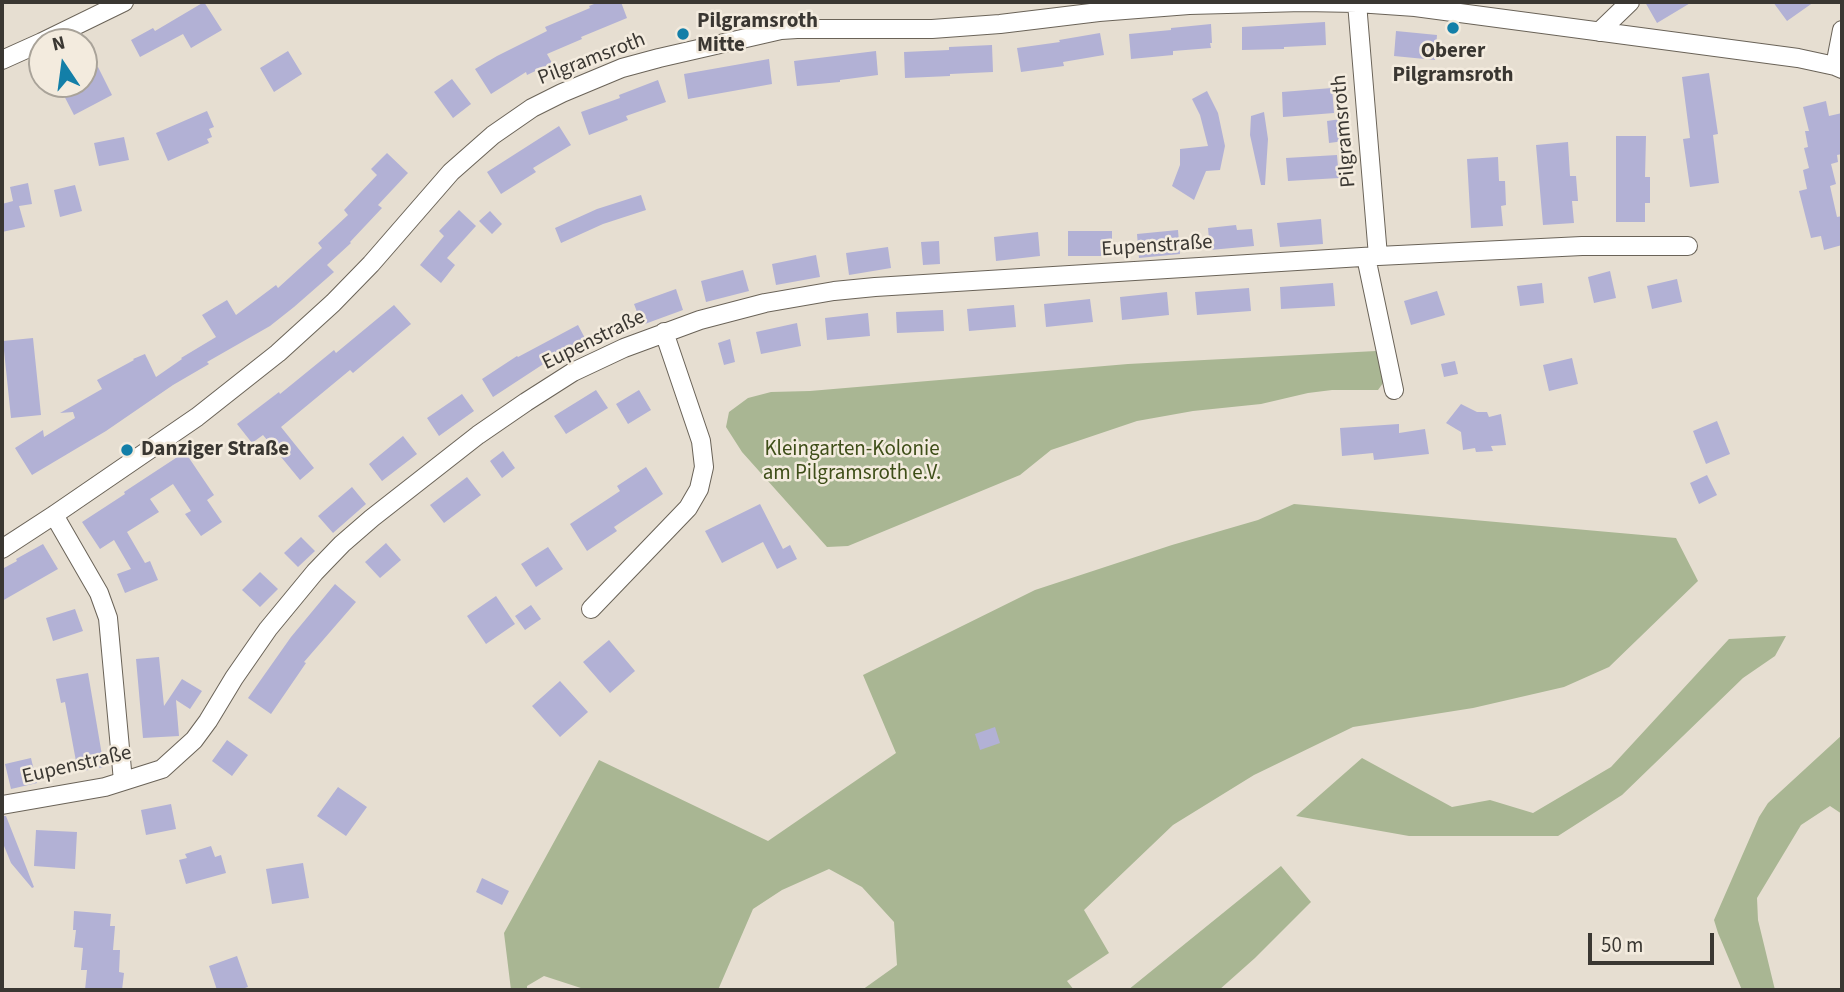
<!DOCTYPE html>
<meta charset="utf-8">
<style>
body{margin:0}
#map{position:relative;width:1844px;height:992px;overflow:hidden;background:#e6ded1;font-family:"Source Sans 3",sans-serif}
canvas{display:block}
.frame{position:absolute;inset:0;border:4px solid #3a3732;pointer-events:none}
.north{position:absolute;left:28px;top:28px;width:70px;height:70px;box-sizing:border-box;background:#f3ebde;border:2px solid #a9a399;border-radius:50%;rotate:347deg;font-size:19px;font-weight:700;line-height:28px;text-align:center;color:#3a3732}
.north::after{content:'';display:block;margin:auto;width:24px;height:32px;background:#137fa8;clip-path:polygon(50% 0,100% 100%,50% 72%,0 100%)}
.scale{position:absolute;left:1588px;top:933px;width:126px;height:32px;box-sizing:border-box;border:4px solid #3a3732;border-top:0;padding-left:9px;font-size:21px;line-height:24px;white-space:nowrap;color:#3a3732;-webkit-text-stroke:5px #f3ebde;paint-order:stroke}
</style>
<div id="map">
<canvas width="1844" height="992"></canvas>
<div class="frame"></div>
<div class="north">N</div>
<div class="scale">50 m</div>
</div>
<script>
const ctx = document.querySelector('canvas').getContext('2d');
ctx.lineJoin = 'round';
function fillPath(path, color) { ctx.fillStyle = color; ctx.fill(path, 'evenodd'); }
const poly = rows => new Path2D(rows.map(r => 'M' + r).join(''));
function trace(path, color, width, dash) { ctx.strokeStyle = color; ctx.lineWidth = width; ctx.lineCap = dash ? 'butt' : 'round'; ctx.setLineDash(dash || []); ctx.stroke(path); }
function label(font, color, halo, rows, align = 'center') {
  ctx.font = font + ' "Source Sans 3",sans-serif'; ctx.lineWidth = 5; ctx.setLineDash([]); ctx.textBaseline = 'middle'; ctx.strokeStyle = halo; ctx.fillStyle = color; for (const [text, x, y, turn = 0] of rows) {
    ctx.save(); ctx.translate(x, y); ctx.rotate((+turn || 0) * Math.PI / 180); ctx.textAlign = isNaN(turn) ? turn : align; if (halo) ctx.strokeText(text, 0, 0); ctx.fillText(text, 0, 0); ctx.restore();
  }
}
fillPath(poly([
 [1376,351,1386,379,1378,390,1332,390,1308,393,1261,404,1193,411,1137,421,1051,450,1020,475,848,546,827,547,742,452,726,427,729,412,748,398,771,392,810,391,1128,364],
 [1294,504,1676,538,1698,581,1609,667,1564,687,1473,708,1353,727,1254,775,1173,825,1084,910,1109,953,1067,981,1074,990,862,990,897,965,894,922,862,887,829,869,782,890,753,909,718,990,587,990,544,976,527,986,527,990,511,990,504,933,599,760,768,841,896,753,863,675,1035,590,1172,545,1258,520],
 [1786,636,1775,656,1743,678,1622,795,1558,836,1409,836,1296,816,1362,758,1452,807,1490,800,1533,813,1611,767,1729,639],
 [1842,735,1842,814,1830,806,1801,825,1757,898,1758,920,1775,990,1742,990,1718,933,1714,920,1759,817,1768,803],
 [1281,866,1311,902,1255,958,1219,990,1128,990]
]), '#a9b693');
fillPath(poly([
 [204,2,222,30,191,48,183,34,140,57,131,40,153,28,155,31],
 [599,2,621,2,627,18,581,37,582,39,547,54,552,63,527,75,526,72,491,94,475,69,497,56,547,31,545,27,590,8,589,6],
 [1645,2,1692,2,1657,23],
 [1773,2,1814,2,1787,21],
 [1325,22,1326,45,1284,47,1284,49,1242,50,1242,27],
 [1211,24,1212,43,1210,43,1211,48,1173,51,1173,55,1131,59,1129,34,1171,30,1171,28],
 [1396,31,1437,35,1435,60,1394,56],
 [1100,33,1104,55,1063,62,1064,66,1021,72,1017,48,1060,42,1059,40],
 [992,45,993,72,950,74,950,76,905,78,904,52,949,50,949,47],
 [288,51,302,74,274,92,260,68],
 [876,51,878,75,840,80,840,82,797,86,794,61],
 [769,59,772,84,688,99,684,74],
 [98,67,112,95,74,115,58,84,84,84,84,74],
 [1709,73,1718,134,1713,135,1719,183,1690,187,1683,139,1690,138,1682,77],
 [452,79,471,104,453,118,434,92],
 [658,80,666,102,626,116,628,120,589,135,581,112,620,98,619,95],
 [1332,88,1334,113,1283,117,1282,92],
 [1207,91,1218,113,1225,146,1220,170,1206,171,1194,200,1172,186,1180,165,1180,149,1208,146,1200,115,1192,99],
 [1826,101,1829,116,1842,113,1842,154,1837,155,1838,162,1831,164,1836,184,1830,186,1837,217,1842,216,1842,245,1824,250,1821,236,1811,238,1799,191,1807,189,1803,170,1809,168,1804,148,1808,147,1805,131,1809,131,1803,107],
 [207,111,214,127,209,129,212,137,207,139,209,143,168,161,156,133],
 [1264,112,1268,139,1265,185,1261,185,1250,135,1251,116],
 [1341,119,1344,141,1329,143,1327,121],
 [559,126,571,145,533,168,536,172,501,194,487,172],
 [1616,136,1646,136,1645,177,1650,177,1650,203,1645,203,1645,222,1616,222],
 [124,137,129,160,99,166,94,143],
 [1568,142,1570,176,1576,176,1578,201,1572,201,1574,223,1543,225,1536,145],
 [387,153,408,173,378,205,382,208,350,242,351,243,327,265,334,272,294,307,270,326,207,362,209,364,173,385,106,431,32,475,15,448,43,430,44,437,75,418,73,412,60,413,102,389,97,380,134,360,133,359,145,354,156,377,182,359,181,358,216,337,202,315,227,300,236,315,276,285,278,288,322,248,318,243,348,215,344,210,377,175,371,169],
 [1337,155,1339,178,1288,181,1286,158],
 [1498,157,1499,181,1505,181,1506,205,1501,206,1503,226,1471,228,1467,159],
 [28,183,32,204,19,206,25,227,2,232,2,204,13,201,10,187],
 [75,185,82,211,60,217,54,190],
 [641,195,646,210,603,224,561,243,555,228,597,209],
 [459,210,476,226,447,258,455,265,441,283,420,265,444,236,439,231],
 [490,211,502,224,492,234,479,221],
 [1321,219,1323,244,1280,247,1277,223],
 [1236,225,1237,230,1252,229,1254,246,1210,250,1208,228],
 [1178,230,1180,254,1139,258,1137,234],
 [1068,231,1112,231,1112,256,1068,256],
 [1038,232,1040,256,996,261,994,237],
 [939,241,940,264,923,265,921,242],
 [888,247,891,268,849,275,846,253],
 [816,255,820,277,776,285,772,264],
 [743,270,749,291,706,302,701,281],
 [1610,271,1616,298,1594,303,1588,277],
 [1677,279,1682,302,1652,309,1647,286],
 [1333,283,1335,306,1281,309,1280,287],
 [1542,283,1544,303,1520,306,1517,286],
 [1249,288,1251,311,1197,315,1195,292],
 [676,289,683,310,642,325,634,304],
 [1437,291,1445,315,1411,325,1404,301],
 [1167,292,1169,315,1122,320,1120,297],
 [1090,299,1093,322,1046,327,1044,304],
 [394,305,411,324,353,373,350,370,281,427,314,468,300,480,263,435,252,443,237,424,279,392,280,394,334,350,336,353],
 [1014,305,1016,327,969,331,967,309],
 [943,310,944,331,897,333,896,312],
 [868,313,870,336,827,340,825,318],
 [797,323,801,346,761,354,756,332],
 [578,325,588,344,550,365,548,361,493,397,482,379,517,356,518,357],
 [33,338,41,415,11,418,3,341],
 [730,339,735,362,724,365,718,343],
 [1572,358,1578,384,1549,391,1543,365],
 [1455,361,1458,374,1444,377,1441,364],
 [596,390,608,408,566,434,554,416],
 [639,390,651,410,628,424,616,404],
 [462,394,474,411,439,436,427,418],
 [1461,404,1477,412,1487,412,1489,417,1501,414,1506,445,1491,446,1493,451,1476,452,1475,448,1463,450,1461,432,1446,423],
 [1717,421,1730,454,1706,464,1693,431],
 [1399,424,1399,433,1425,429,1429,454,1374,460,1373,453,1342,456,1340,428],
 [403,436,417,454,382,481,369,464],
 [503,451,515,468,502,478,490,461],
 [185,452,214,495,207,500,222,522,201,536,185,514,191,511,173,484,150,499,159,512,127,532,145,563,150,561,158,580,125,593,117,574,131,569,114,540,100,549,82,522,125,494,124,492],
 [646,467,663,494,614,527,617,531,587,551,570,524,620,491,617,486],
 [1707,475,1717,495,1699,504,1690,483],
 [467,477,481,495,444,523,430,505],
 [352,487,366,504,333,533,318,516],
 [760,504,783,549,790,545,797,559,777,569,763,542,722,563,705,531],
 [301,537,315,551,298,567,284,553],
 [386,543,401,560,380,578,365,562],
 [43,544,58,569,2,601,2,564,4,568,17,561,16,559],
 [548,547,563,569,536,587,521,564],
 [260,572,278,589,260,607,242,590],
 [335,584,356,602,304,662,306,663,271,714,248,698,291,637],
 [496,596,515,624,486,644,467,616],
 [531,605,541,619,525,630,515,616],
 [75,609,83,631,53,641,46,618],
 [609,640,635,671,610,693,583,662],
 [159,657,164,706,182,679,202,691,190,709,176,700,179,736,143,738,136,659],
 [88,673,104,767,78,772,65,702,61,703,56,679],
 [560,681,588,712,560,737,532,706],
 [995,727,1000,743,980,750,975,734],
 [227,740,248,755,232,776,212,761],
 [31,758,37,783,11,789,5,764],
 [338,787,367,807,346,836,317,816],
 [171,804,176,829,146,835,141,810],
 [2,816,6,816,34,887,32,888,11,863,2,841],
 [36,830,77,832,75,869,34,866],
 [211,846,215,857,221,855,226,873,186,884,179,860,187,858,185,854],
 [303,863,309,898,272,904,266,869],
 [482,878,509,891,502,905,476,892],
 [74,911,111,914,110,926,115,926,113,950,120,950,119,972,124,973,122,990,85,990,87,970,81,970,83,948,74,947,76,930,73,930],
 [237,956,248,987,239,990,217,990,209,966]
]), '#b2b1d5');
const street = poly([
 [1357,3,1378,256],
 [1599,32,1630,2],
 [42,42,124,2],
 [2,60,42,42],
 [1835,66,1842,30],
 [1366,257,1394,390],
 [54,515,99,593,108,618,123,781],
 [2,549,54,515,197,417,278,353,333,303,371,264,451,172,493,135,532,108,562,93,622,68,659,58,781,30,797,29,932,29,1000,24,1099,12,1189,5,1303,2,1357,3,1415,7,1798,58,1835,66,1842,69],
 [591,609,688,508,699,489,704,467,701,441,664,332],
 [2,805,105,787,162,769,194,740,208,721,234,678,268,629,315,572,342,544,372,518,478,435,526,402,573,372,624,348,700,320,765,303,834,291,875,287,1378,256,1582,246,1688,246]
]);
trace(street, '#6a6358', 20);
trace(street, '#fff', 18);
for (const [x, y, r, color] of [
 [1453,28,7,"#137fa8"],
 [683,34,7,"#137fa8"],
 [127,450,7,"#137fa8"]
]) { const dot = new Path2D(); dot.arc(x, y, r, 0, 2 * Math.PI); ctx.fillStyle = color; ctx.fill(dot); trace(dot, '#f3ebde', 2.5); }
label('bold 21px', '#3a3732', '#f3ebde', [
 ["Pilgramsroth",697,22],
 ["Mitte",697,46],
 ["Oberer",1453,52,"center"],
 ["Pilgramsroth",1453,76,"center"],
 ["Danziger Straße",141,450]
], 'left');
label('21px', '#3a3732', '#f3ebde', [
 ["Pilgramsroth",592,60,-21],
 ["Pilgramsroth",1345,131,-95],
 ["Eupenstraße",1157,247,-4],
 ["Eupenstraße",594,341,-26],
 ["Eupenstraße",77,766,-13]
]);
label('21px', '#3e4e18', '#f3ebde', [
 ["Kleingarten-Kolonie",852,450],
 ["am Pilgramsroth e.V.",852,474]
]);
</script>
